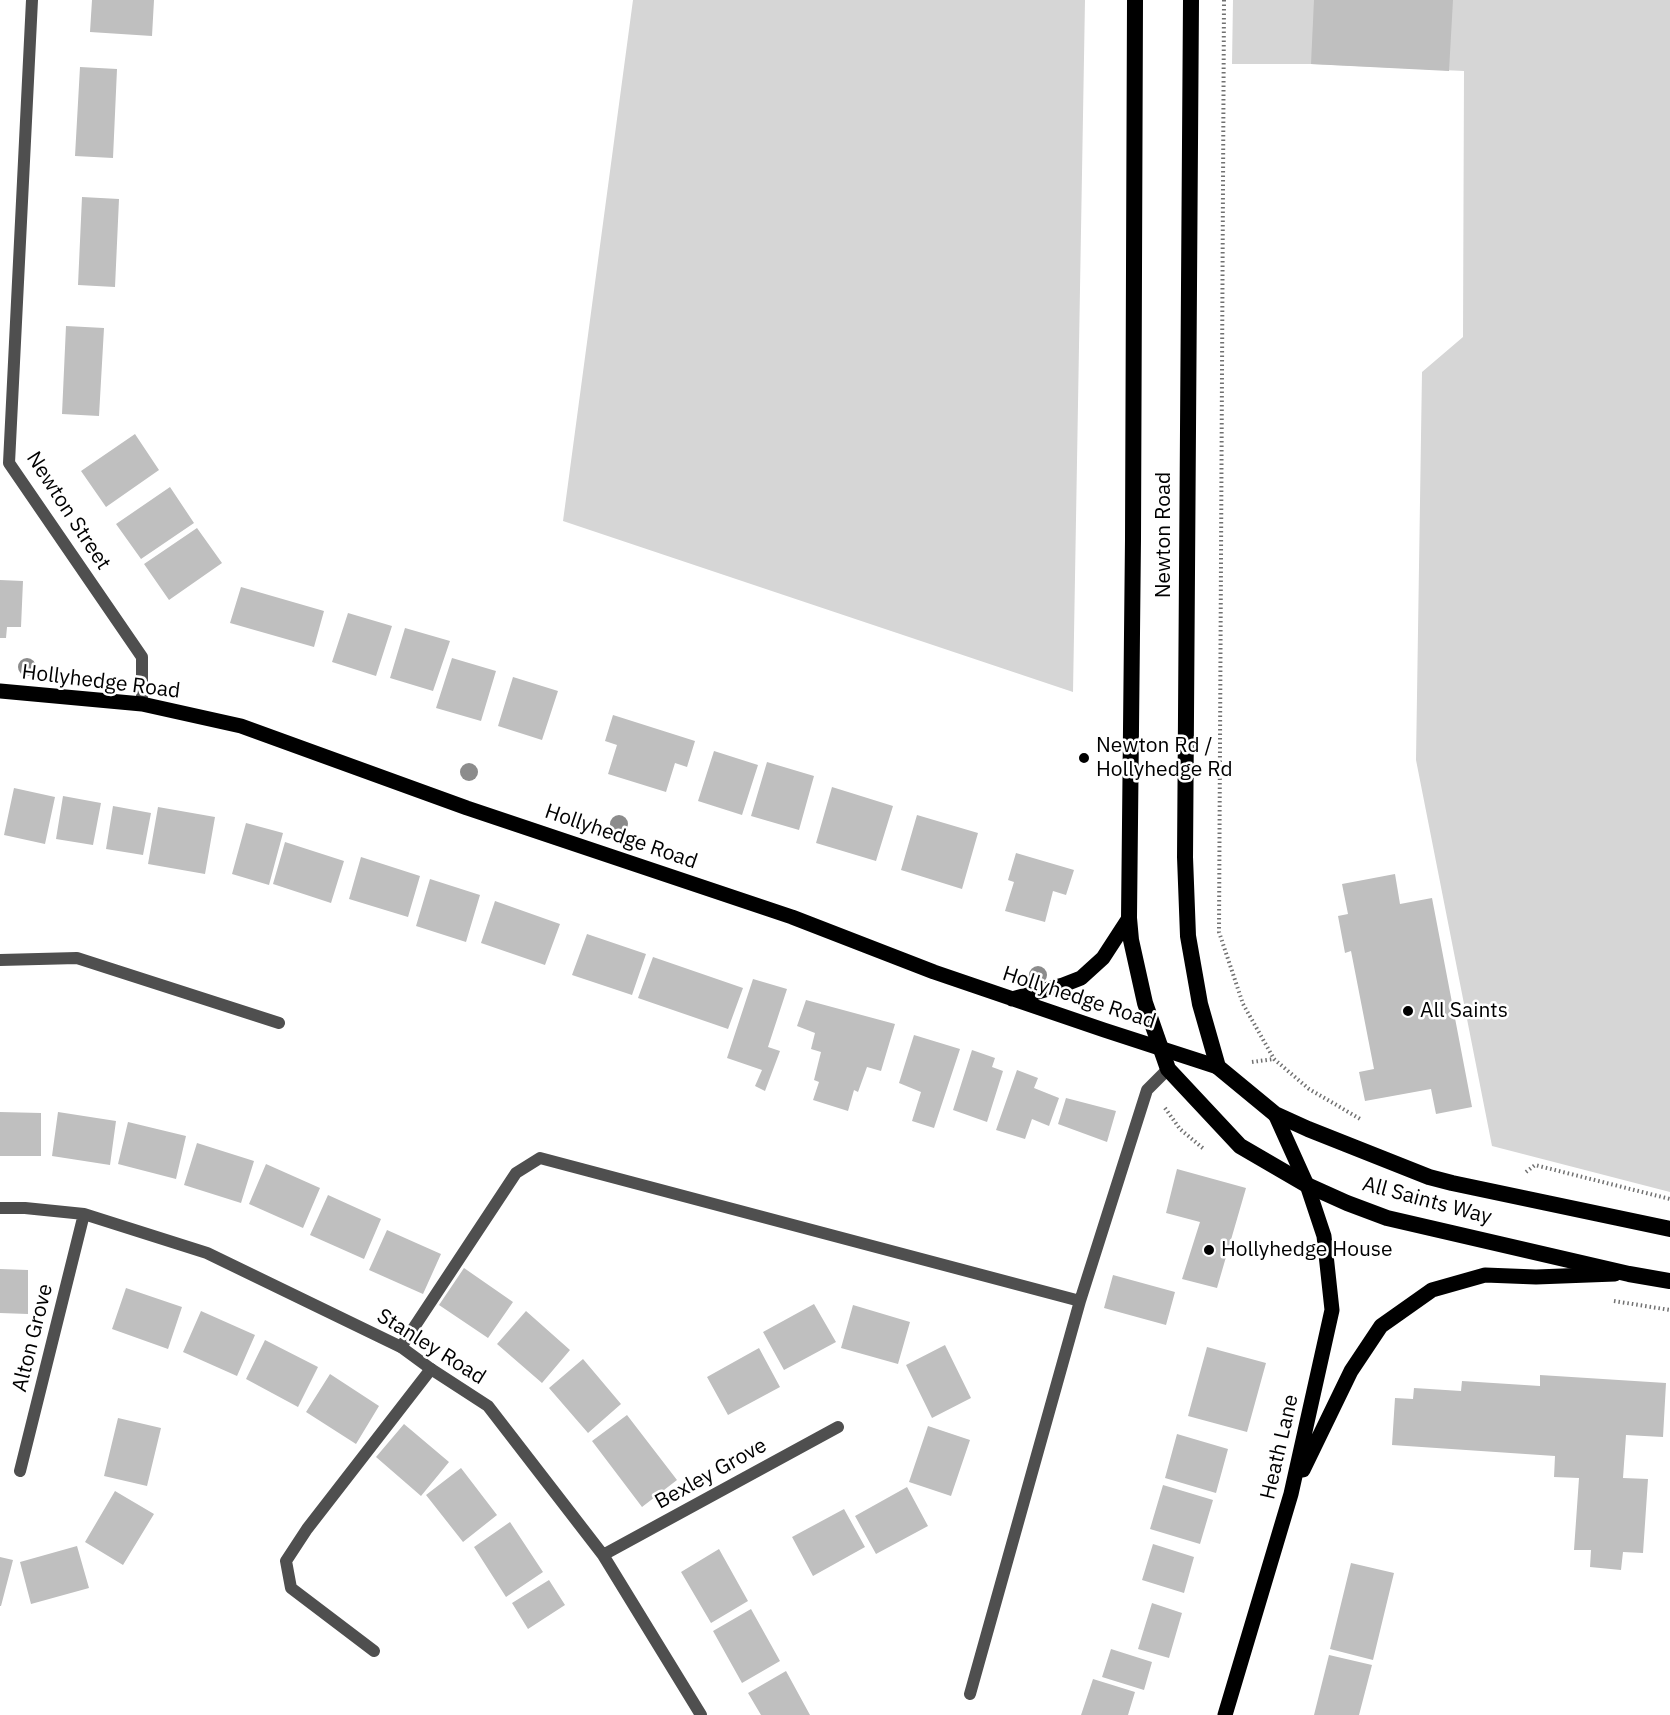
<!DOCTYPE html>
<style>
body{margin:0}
canvas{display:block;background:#fff}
</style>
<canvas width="1670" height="1715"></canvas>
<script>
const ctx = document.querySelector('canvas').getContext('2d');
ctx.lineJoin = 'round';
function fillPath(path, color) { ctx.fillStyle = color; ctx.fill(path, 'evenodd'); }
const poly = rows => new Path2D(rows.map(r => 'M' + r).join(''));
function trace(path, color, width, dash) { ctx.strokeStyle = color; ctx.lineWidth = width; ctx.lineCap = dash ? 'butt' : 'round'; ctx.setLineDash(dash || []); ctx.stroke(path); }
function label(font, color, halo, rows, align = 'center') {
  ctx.font = font + ' "IBM Plex Sans",sans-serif'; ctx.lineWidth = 5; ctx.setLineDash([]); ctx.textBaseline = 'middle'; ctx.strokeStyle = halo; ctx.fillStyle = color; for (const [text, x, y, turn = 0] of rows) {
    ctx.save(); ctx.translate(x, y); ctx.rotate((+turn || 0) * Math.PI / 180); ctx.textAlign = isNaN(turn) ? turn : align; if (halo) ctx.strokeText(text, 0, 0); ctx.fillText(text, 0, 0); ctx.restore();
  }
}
fillPath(poly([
 [633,0,1085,0,1073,692,563,521],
 [1233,0,1670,0,1670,1192,1492,1146,1416,760,1422,372,1463,337,1464,71,1311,64,1232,64]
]), '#d6d6d6');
fillPath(poly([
 [92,0,154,0,152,36,90,32],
 [1314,0,1453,0,1449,71,1311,64],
 [80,67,117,69,113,158,75,156],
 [82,197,119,199,115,287,78,285],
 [66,326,104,328,99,416,62,414],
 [135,434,159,470,106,507,81,471],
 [170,487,194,523,141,559,116,524],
 [197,528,222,563,169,600,144,564],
 [0,580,23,581,21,627,7,627,6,638,0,638],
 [241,587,324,611,314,647,230,623],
 [348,613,392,626,376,676,332,662],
 [405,628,450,641,433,691,390,678],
 [452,658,496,671,481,721,436,708],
 [513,677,558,691,542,740,498,726],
 [613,715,695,741,687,767,675,763,666,792,608,774,617,745,605,741],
 [714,751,758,765,742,815,698,801],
 [767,762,814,776,799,830,751,816],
 [832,787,893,806,876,861,816,843],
 [14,788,55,797,45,844,4,835],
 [63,796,101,803,93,845,56,839],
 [113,806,151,813,143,855,106,849],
 [158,807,215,817,205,874,148,864],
 [917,815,978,833,962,889,901,870],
 [246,823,283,833,269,885,232,874],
 [285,842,344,861,331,903,273,884],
 [1016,853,1074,870,1066,895,1053,891,1045,922,1005,911,1014,882,1008,880],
 [361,857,420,876,408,917,349,899],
 [1395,874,1400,904,1432,898,1472,1107,1436,1114,1431,1089,1365,1101,1359,1072,1374,1069,1351,951,1345,953,1338,916,1348,914,1342,884],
 [430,879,480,895,466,942,416,926],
 [495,901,560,924,545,965,481,943],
 [587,934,646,954,632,995,572,975],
 [653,957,743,988,728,1029,638,998],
 [753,979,787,989,768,1047,780,1051,765,1091,755,1086,762,1070,727,1058],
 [806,1000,895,1024,881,1071,867,1067,858,1092,854,1090,848,1111,813,1100,819,1082,814,1080,821,1052,811,1049,815,1033,797,1026],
 [914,1035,960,1049,934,1128,912,1121,921,1092,899,1083],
 [972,1050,995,1058,992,1067,1003,1071,987,1122,953,1110],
 [1017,1070,1038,1078,1034,1088,1059,1098,1049,1126,1032,1119,1025,1139,996,1130],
 [1066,1098,1116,1111,1107,1142,1058,1124],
 [0,1112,41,1113,41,1156,0,1156],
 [58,1112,116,1121,110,1165,52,1156],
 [128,1122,186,1136,176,1179,118,1164],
 [197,1143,254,1161,241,1203,184,1185],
 [266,1164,320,1188,303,1228,249,1204],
 [1177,1169,1246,1188,1217,1288,1182,1279,1200,1222,1166,1213],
 [328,1195,381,1219,364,1259,310,1235],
 [387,1230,441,1254,423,1294,369,1270],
 [464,1268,513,1302,488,1338,439,1305],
 [0,1269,28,1270,28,1314,0,1313],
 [1113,1275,1175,1292,1166,1325,1104,1308],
 [126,1288,182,1307,168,1349,112,1329],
 [814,1304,836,1342,784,1370,763,1332],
 [853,1305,910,1322,898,1364,841,1348],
 [201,1311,255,1335,237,1376,183,1352],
 [526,1311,570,1350,542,1383,497,1344],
 [265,1340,318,1367,298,1407,246,1379],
 [945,1345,971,1398,932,1418,906,1365],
 [1207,1347,1266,1363,1247,1432,1188,1416],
 [759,1348,780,1387,728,1415,707,1377],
 [583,1359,621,1404,588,1433,549,1388],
 [330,1374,379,1406,356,1444,306,1412],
 [1540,1375,1666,1383,1663,1437,1626,1435,1623,1478,1648,1479,1643,1553,1623,1552,1621,1570,1590,1567,1591,1550,1574,1550,1579,1478,1554,1477,1555,1456,1392,1445,1395,1398,1413,1399,1414,1388,1461,1391,1462,1381,1540,1386],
 [627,1415,677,1480,642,1507,592,1441],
 [118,1418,161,1428,147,1486,104,1476],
 [404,1424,449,1462,421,1496,376,1457],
 [928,1426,970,1440,951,1496,909,1482],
 [1177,1434,1228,1449,1216,1493,1165,1478],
 [461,1468,497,1515,463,1542,426,1495],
 [1163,1485,1213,1500,1200,1544,1150,1529],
 [907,1487,928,1526,876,1554,855,1516],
 [115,1491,154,1514,123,1565,85,1542],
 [844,1509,865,1547,813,1576,792,1537],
 [510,1522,543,1572,506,1597,474,1547],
 [1153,1544,1194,1557,1184,1593,1142,1580],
 [77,1546,89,1588,31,1604,20,1562],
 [719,1549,748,1601,711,1623,681,1572],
 [0,1557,13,1560,1,1606,0,1606],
 [1351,1563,1394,1573,1373,1660,1330,1649],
 [549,1580,565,1605,528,1629,512,1603],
 [1152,1603,1182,1613,1169,1658,1138,1649],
 [751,1609,780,1661,742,1683,713,1631],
 [1111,1649,1152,1662,1144,1690,1102,1677],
 [1329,1655,1372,1665,1359,1715,1314,1715],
 [786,1671,810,1715,761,1715,748,1693],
 [1093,1679,1135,1692,1128,1715,1081,1715]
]), '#bfbfbf');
trace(poly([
 [1224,0,1219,932,1243,1004,1274,1059,1309,1089,1362,1120],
 [1252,1062,1274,1059],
 [1165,1108,1180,1129,1205,1150],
 [1526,1172,1535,1165,1670,1199],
 [1614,1301,1670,1310]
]), '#717171', 4, [1.5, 3]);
trace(poly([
 [0,960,77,958,279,1023],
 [401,1347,516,1173,540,1158,1080,1301],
 [374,1651,291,1588,286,1561,307,1529,431,1369],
 [970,1694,1080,1301,1147,1090,1168,1069]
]), '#4f4f4f', 12);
trace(poly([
 [32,0,9,463,142,657,142,704],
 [0,1208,25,1208,84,1214,207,1253,401,1347,431,1369,488,1406,603,1555,701,1715],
 [20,1471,84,1214],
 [603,1555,838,1427]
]), '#4f4f4f', 12);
trace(poly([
 [0,691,142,704,241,726,467,808,792,917,934,972,1104,1030,1218,1067],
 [1012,999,1063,985,1081,978,1103,958,1129,918],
 [1303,1470,1351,1371,1381,1326,1432,1290,1485,1275,1536,1277,1615,1274],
 [1225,1715,1291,1494,1332,1310,1324,1236,1307,1185,1275,1114]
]), '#000', 15);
trace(poly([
 [1135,0,1133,539,1129,918,1131,940,1145,1003,1168,1069,1240,1146,1307,1185,1347,1203,1387,1218,1629,1274,1670,1281],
 [1191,0,1185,857,1188,936,1200,1004,1218,1067,1275,1114,1308,1129,1429,1177,1452,1183,1670,1229]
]), '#000', 16);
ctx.fillStyle = '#8c8c8c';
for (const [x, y] of [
 [27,667],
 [469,772],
 [619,824],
 [1038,975]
]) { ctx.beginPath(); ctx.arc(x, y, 9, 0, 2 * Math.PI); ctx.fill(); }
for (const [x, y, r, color] of [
 [1084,758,6,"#000"],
 [1408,1011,6,"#000"],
 [1209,1250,6,"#000"]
]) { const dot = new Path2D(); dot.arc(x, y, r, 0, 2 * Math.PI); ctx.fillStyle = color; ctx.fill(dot); trace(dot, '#fff', 2); }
label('21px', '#000', '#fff', [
 ["Newton Street",68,511,57],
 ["Newton Road",1164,535,-90],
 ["Hollyhedge Road",101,682,7],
 ["Hollyhedge Road",621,837,19],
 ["Hollyhedge Road",1079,998,18],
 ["All Saints Way",1427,1201,15],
 ["Alton Grove",33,1338,-76],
 ["Stanley Road",431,1347,32],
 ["Heath Lane",1280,1447,-77],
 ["Bexley Grove",711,1474,-29]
]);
label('21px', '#000', '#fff', [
 ["Newton Rd /",1096,746],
 ["Hollyhedge Rd",1096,770],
 ["All Saints",1420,1011],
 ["Hollyhedge House",1221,1250]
], 'left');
</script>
